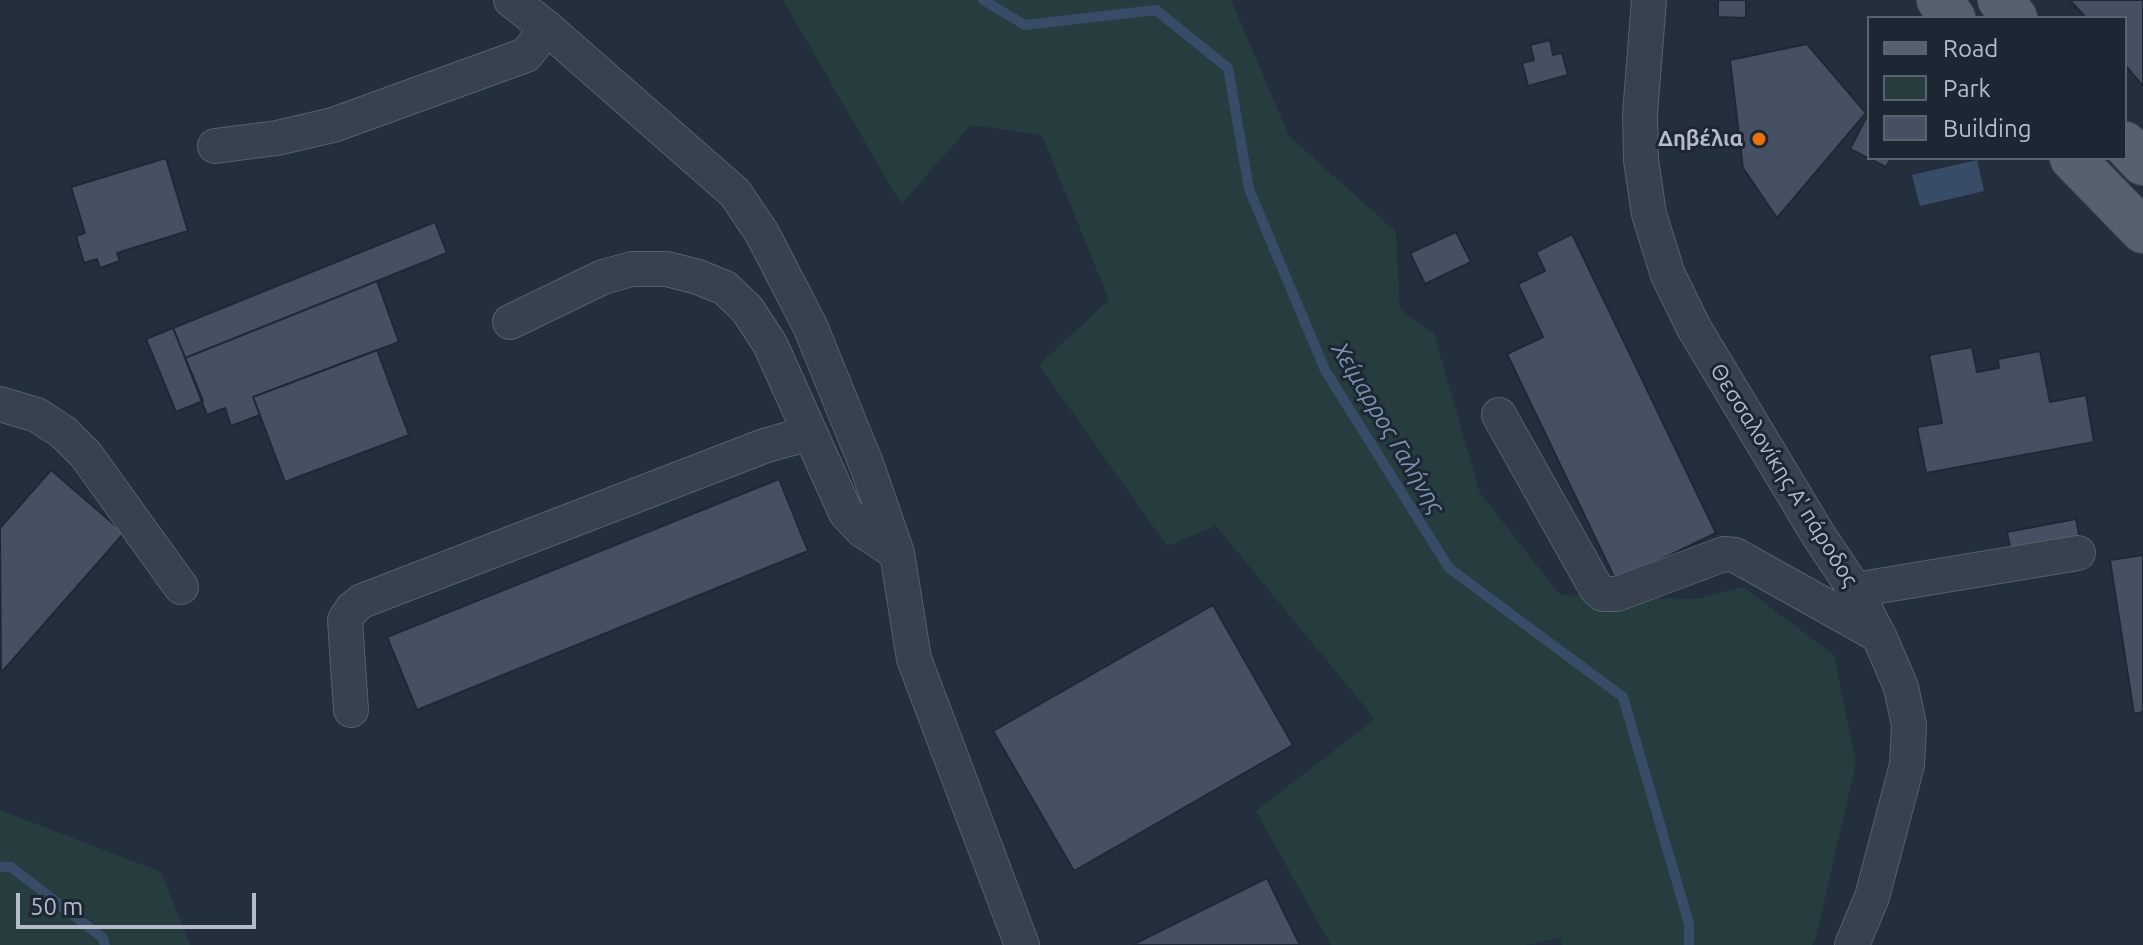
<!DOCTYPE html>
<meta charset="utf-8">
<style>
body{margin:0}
#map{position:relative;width:2143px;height:945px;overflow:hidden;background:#242f3e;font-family:Ubuntu,sans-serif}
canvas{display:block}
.legend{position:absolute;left:1867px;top:16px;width:260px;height:144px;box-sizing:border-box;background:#1d2633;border:2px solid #59626f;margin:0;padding:10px 14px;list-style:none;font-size:24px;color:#b4bcc9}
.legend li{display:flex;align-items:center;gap:16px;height:40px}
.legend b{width:40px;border:2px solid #59626f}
.scale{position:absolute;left:16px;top:893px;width:240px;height:36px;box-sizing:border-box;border:4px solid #b4bcc9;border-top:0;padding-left:10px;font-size:24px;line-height:28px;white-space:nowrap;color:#b4bcc9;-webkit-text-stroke:6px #1d2633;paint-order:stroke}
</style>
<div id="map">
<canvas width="2143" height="945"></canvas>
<ul class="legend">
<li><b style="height:10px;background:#56606e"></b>Road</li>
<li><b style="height:22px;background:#263c3f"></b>Park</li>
<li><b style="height:22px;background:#455162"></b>Building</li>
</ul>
<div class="scale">50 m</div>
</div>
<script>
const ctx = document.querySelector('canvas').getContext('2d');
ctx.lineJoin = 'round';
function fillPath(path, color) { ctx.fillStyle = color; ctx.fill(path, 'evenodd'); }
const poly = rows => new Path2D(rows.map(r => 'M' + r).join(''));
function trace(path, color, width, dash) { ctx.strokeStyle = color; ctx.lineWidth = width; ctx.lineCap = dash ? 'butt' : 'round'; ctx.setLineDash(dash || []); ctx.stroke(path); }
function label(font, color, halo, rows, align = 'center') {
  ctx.font = font + ' Ubuntu,sans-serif'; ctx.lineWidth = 6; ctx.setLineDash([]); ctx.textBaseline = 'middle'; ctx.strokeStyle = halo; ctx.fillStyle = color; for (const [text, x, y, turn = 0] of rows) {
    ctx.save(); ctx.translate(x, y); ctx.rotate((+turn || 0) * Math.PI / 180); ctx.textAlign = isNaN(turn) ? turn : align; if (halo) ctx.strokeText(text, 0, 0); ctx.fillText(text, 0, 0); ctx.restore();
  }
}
fillPath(poly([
 [783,0,1231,0,1289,136,1396,232,1400,309,1434,334,1480,493,1560,595,1697,599,1743,587,1834,655,1856,763,1816,937,1812,945,1562,945,1561,938,1525,945,1331,945,1256,811,1375,719,1216,526,1167,546,1039,365,1109,300,1042,135,971,125,901,204],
 [0,810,161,872,190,945,0,945]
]), '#263c3f');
fillPath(poly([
 [1977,160,1984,191,1920,206,1912,175]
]), '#394c67');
trace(poly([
 [983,0,1025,25,1156,10,1228,68,1249,189,1325,370,1449,568,1623,697,1689,924,1689,945],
 [0,867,11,867,103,938,105,945]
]), '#394c67', 10);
const building = poly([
 [1718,0,1746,0,1746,18,1718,17,1718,0],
 [2070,0,2143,0,2143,86,2125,65,2125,18,2086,18,2070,0],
 [1550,40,1553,55,1562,53,1568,75,1528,86,1522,63,1534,60,1530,45,1550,40],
 [1807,44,1866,113,1777,218,1743,168,1730,60,1807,44],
 [1869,112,1869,158,1891,158,1886,167,1850,149,1869,112],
 [166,158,188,231,117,253,120,261,100,268,97,259,84,263,76,236,85,233,71,187,166,158],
 [435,222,447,253,185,358,173,328,435,222],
 [1456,232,1471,262,1425,284,1410,253,1456,232],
 [1572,234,1716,533,1616,581,1507,354,1543,337,1518,284,1545,271,1536,252,1572,234],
 [377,281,399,342,253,397,260,415,231,426,225,408,207,415,185,358,377,281],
 [173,328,203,401,176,412,146,339,173,328],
 [1972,347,1977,372,1999,368,1998,359,2040,351,2050,402,2086,395,2094,442,1926,473,1917,427,1942,423,1929,355,1972,347],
 [377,350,409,435,285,482,253,397,377,350],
 [51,470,124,533,1,673,0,528,51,470],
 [779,479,808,551,417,710,387,637,779,479],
 [2076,519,2080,539,2011,552,2007,532,2076,519],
 [2143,555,2143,712,2134,714,2110,560,2143,555],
 [1213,605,1293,745,1074,871,993,731,1213,605],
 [1267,878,1300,945,1132,945,1267,878]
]);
fillPath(building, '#455162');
trace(building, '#1f2835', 2);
const minor = poly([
 [511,0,547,28,735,193,762,233,810,326,867,466,897,553,914,659,1022,945],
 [1649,0,1640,114,1641,160,1649,214,1668,275,1694,328,1819,536,1855,590,1879,636,1901,687,1909,725,1907,765,1872,897,1852,945],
 [215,146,277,138,333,125,526,55,547,28],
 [510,322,603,277,632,269,667,269,698,277,725,288,747,309,770,344,846,513,862,530,897,553],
 [0,404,37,415,63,432,86,455,181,587],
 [1499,415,1596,588,1603,594,1617,594,1724,554,1735,555,1878,635],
 [1855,590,2078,553],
 [351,710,345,620,352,609,362,601,764,446,810,433]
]);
const major = poly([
 [1939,0,1953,18],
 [2000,0,2015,18],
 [2125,144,2143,163],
 [2072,158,2143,231]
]);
trace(minor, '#565f6c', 36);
trace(major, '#414a57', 46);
trace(minor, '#38414e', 34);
trace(major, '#56606e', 44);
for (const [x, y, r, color] of [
 [1759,139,8,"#e8710a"]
]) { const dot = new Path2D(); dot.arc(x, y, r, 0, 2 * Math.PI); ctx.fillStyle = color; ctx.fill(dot); trace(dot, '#1d2633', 3); }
label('bold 22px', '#b4bcc9', '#1d2633', [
 ["Δηβέλια",1743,139]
], 'right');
label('22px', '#b4bcc9', '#1d2633', [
 ["Θεσσαλονίκης Α' πάροδος",1784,475,58]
]);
label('italic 24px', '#7c92b1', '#1d2633', [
 ["Χείμαρρος Γαλήνης",1388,428,59]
]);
</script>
